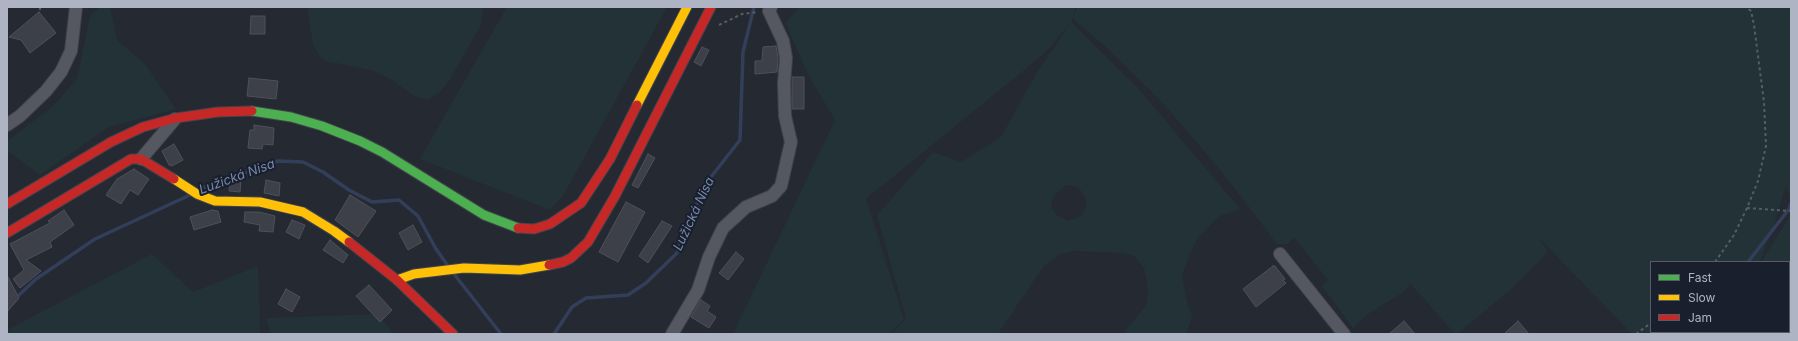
<!DOCTYPE html>
<meta charset="utf-8">
<style>
body{margin:0}
#map{position:relative;width:1798px;height:341px;overflow:hidden;background:#252932;font-family:Inter,sans-serif}
canvas{display:block}
.frame{position:absolute;inset:0;border:8px solid #aeb4c4;pointer-events:none}
.legend{position:absolute;left:1650px;top:261px;width:140px;height:72px;box-sizing:border-box;background:#191f2c;border:1px solid #555b69;margin:0;padding:5px 7px;list-style:none;font-size:12px;color:#aeb4c4}
.legend li{display:flex;align-items:center;gap:8px;height:20px}
.legend b{width:20px;border:1px solid #555b69}
</style>
<div id="map">
<canvas width="1798" height="341"></canvas>
<div class="frame"></div>
<ul class="legend">
<li><b style="height:5px;background:#4caf50"></b>Fast</li>
<li><b style="height:5px;background:#ffc107"></b>Slow</li>
<li><b style="height:5px;background:#c62828"></b>Jam</li>
</ul>
</div>
<script>
const ctx = document.querySelector('canvas').getContext('2d');
ctx.lineJoin = 'round';
function fillPath(path, color) { ctx.fillStyle = color; ctx.fill(path, 'evenodd'); }
const poly = rows => new Path2D(rows.map(r => 'M' + r).join(''));
function trace(path, color, width, dash) { ctx.strokeStyle = color; ctx.lineWidth = width; ctx.lineCap = dash ? 'butt' : 'round'; ctx.setLineDash(dash || []); ctx.stroke(path); }
function label(font, color, halo, rows, align = 'center') {
  ctx.font = font + ' Inter,sans-serif'; ctx.lineWidth = 4; ctx.setLineDash([]); ctx.textBaseline = 'middle'; ctx.strokeStyle = halo; ctx.fillStyle = color; for (const [text, x, y, turn = 0] of rows) {
    ctx.save(); ctx.translate(x, y); ctx.rotate((+turn || 0) * Math.PI / 180); ctx.textAlign = isNaN(turn) ? turn : align; if (halo) ctx.strokeText(text, 0, 0); ctx.fillText(text, 0, 0); ctx.restore();
  }
}
fillPath(poly([
 [100,7,110,7,117,40,144,63,176,109,109,127,40,175,7,150,7,141,53,106,77,79,90,16],
 [307,7,483,7,481,25,450,79,439,93,428,100,416,97,392,80,375,71,326,61,321,58,313,45],
 [507,7,667,7,563,196,550,210,420,159],
 [800,7,1076,7,1072,21,1045,53,866,199,904,319,890,334,733,334,835,120,809,76,785,23],
 [1077,7,1791,7,1791,200,1786,186,1775,222,1760,262,1651,262,1651,332,1714,332,1712,334,1632,334,1538,237,1548,252,1510,290,1457,334,1455,334,1410,283,1405,291,1368,314,1353,328,1322,286,1328,280,1297,241,1293,238,1288,244,1277,244,1222,172,1161,101,1107,48,1073,19],
 [1071,22,1137,87,1240,209,1219,216,1197,239,1189,256,1182,276,1186,298,1192,317,1186,334,1123,334,1147,304,1148,286,1144,268,1134,256,1122,253,1075,251,1060,254,1043,267,998,334,892,334,906,318,877,215,933,152,961,162,1001,137,1036,74],
 [1065,185,1078,187,1087,200,1085,210,1080,217,1068,221,1057,215,1051,208,1053,197],
 [1791,215,1791,334,1750,334,1749,332,1789,332,1789,262,1761,262],
 [152,254,193,292,258,266,260,333,7,334,7,330],
 [378,314,390,329,390,334,271,334,266,318]
]), '#223237');
trace(poly([
 [200,189,278,161,303,162,323,172,349,190,372,202,399,200,418,216,436,249,448,266],
 [1748,262,1789,209,1791,203],
 [454,274,501,334],
 [19,295,36,279,95,239,190,195],
 [1729,332,1729,334],
 [554,334,572,307,586,298,628,295,646,283,677,253,686,227,707,182,740,140,743,52,754,7],
 [1689,334,1691,332]
]), '#333f5a', 3.5);
const building = poly([
 [39,12,56,33,30,53,21,40,9,37,39,12],
 [251,16,265,16,265,34,250,34,251,16],
 [776,46,778,58,777,72,755,74,755,61,762,61,763,47,776,46],
 [702,47,709,50,701,66,694,62,702,47],
 [792,77,804,77,804,109,792,109,792,77],
 [249,78,278,81,276,99,247,96,249,78],
 [254,125,274,128,273,145,263,144,262,149,248,148,250,130,254,130,254,125],
 [174,144,183,160,172,166,169,165,162,151,174,144],
 [648,154,655,158,638,188,632,185,648,154],
 [134,169,149,179,138,195,130,190,121,204,106,195,117,179,134,169],
 [230,180,241,180,240,192,229,191,230,180],
 [266,180,280,183,279,196,264,193,266,180],
 [350,195,376,211,358,237,335,220,350,195],
 [626,202,645,212,618,262,599,252,626,202],
 [64,210,74,225,50,242,52,247,26,260,41,271,20,288,13,279,24,270,10,244,50,223,48,221,64,210],
 [212,210,218,211,221,222,194,230,190,217,212,210],
 [245,212,259,212,275,216,273,232,259,231,260,225,244,222,245,212],
 [292,220,305,225,299,239,286,232,292,220],
 [662,221,672,226,648,263,639,256,662,221],
 [413,225,422,242,408,250,399,233,413,225],
 [330,240,348,255,343,263,323,250,330,240],
 [736,252,744,259,728,280,719,273,736,252],
 [1273,266,1275,266,1285,279,1283,280,1286,283,1256,307,1243,289,1273,266],
 [7,275,19,298,7,312,7,275],
 [369,285,392,310,380,322,356,296,369,285],
 [286,289,300,297,292,312,278,304,286,289],
 [701,300,710,306,707,311,716,317,709,328,691,317,701,300],
 [1404,321,1415,334,1389,334,1404,321],
 [1518,321,1529,334,1504,334,1518,321]
]);
fillPath(building, '#3d4048');
trace(building, '#4d515a', 1);
const street = poly([
 [7,125,20,116,46,91,61,72,71,51,76,7],
 [141,159,175,119],
 [1280,254,1344,334],
 [672,334,698,290,709,257,723,228,746,207,772,196,781,186,791,142,785,116,784,83,786,58,783,41,769,11,771,7]
]);
const fast = poly([
 [252,111,291,117,322,126,360,141,382,152,484,215,518,228]
]);
const slow = poly([
 [637,105,687,7],
 [174,179,197,194,215,201,260,202,303,212,334,231,349,242],
 [397,280,414,274,464,268,520,270,549,265]
]);
const jam = poly([
 [7,204,111,142,143,127,176,118,218,112,252,111],
 [518,228,534,229,550,224,581,203,610,159,637,105],
 [7,233,131,159,141,159,174,179],
 [349,242,397,280,453,334],
 [549,265,563,262,571,258,588,242,615,196,711,7]
]);
trace(street, '#41444b', 14);
trace(fast, '#41444b', 11);
trace(slow, '#41444b', 11);
trace(jam, '#41444b', 11);
trace(poly([
 [40,7,40,10],
 [719,25,742,14,758,12],
 [1747,208,1791,211],
 [1715,262,1734,235,1747,208,1758,181,1766,146,1764,102,1754,25,1751,11,1746,7],
 [1636,334,1651,323]
]), '#585c63', 2, [3, 3]);
trace(street, '#555860', 12);
trace(fast, '#4caf50', 9);
trace(slow, '#ffc107', 9);
trace(jam, '#c62828', 9);
label('italic 13px', '#7687ac', '#191f2c', [
 ["Lužická Nisa",237,177,-20],
 ["Lužická Nisa",694,214,-65]
]);
</script>
